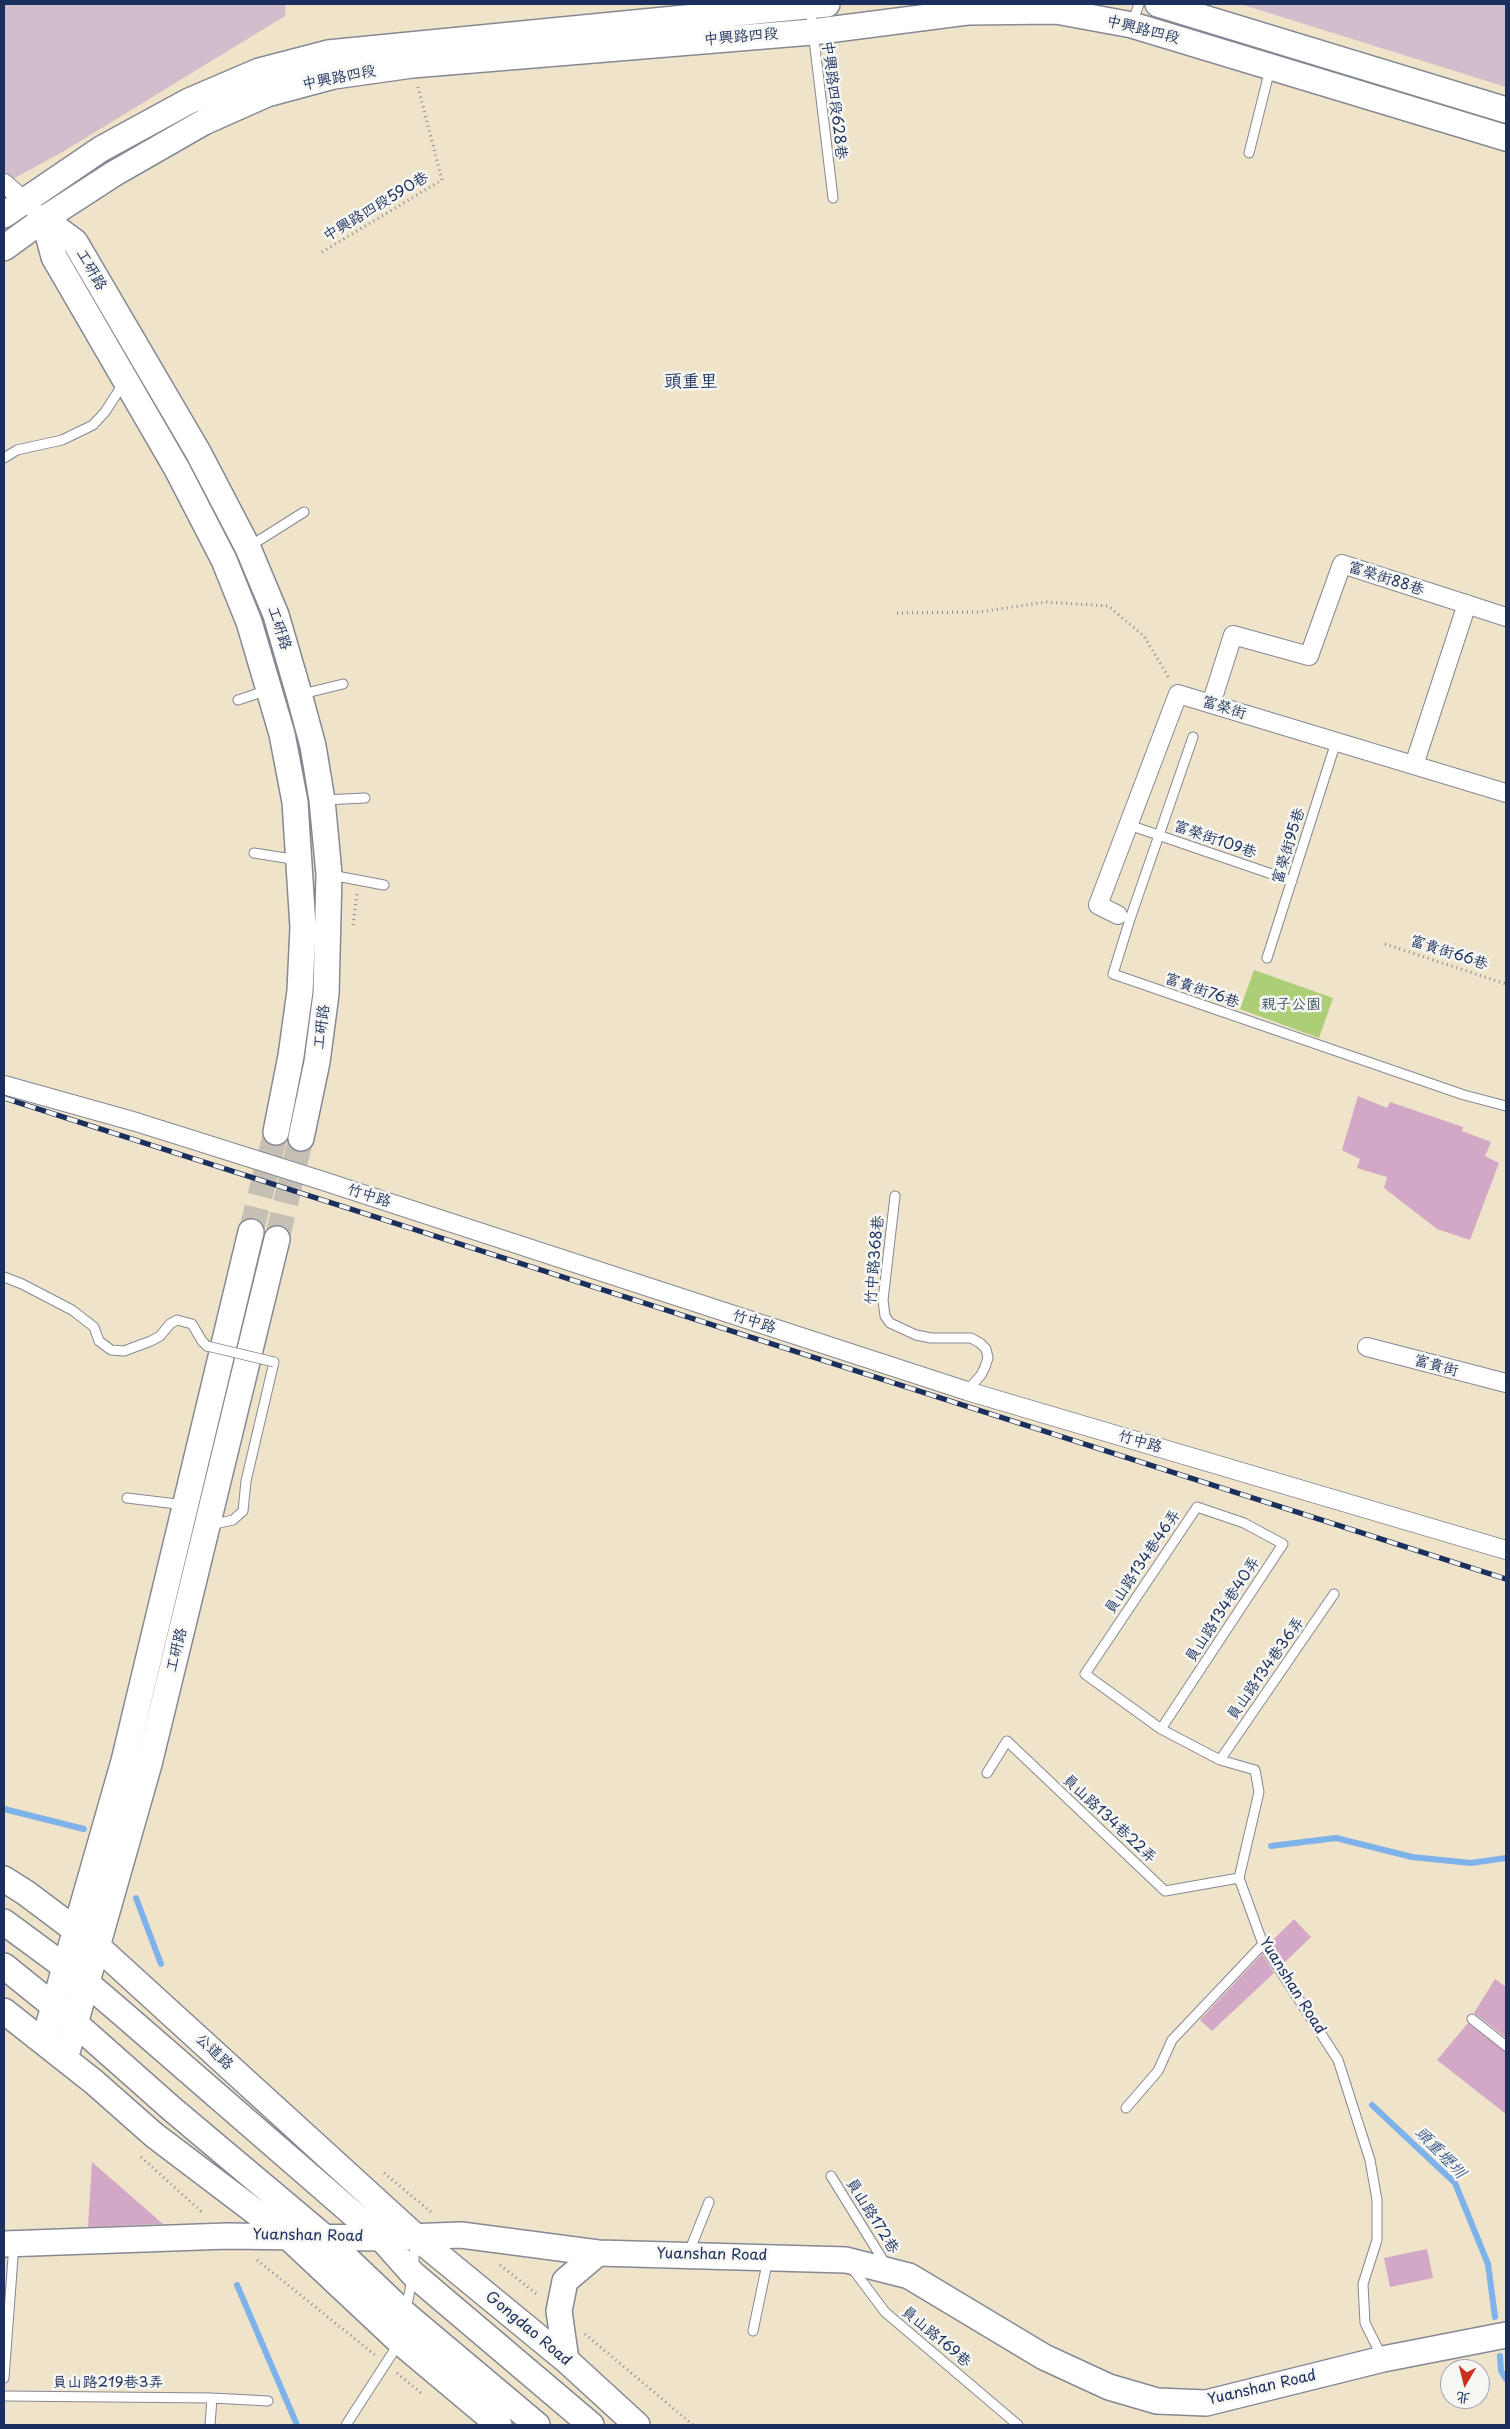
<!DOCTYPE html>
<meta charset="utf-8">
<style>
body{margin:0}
#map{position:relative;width:1510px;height:2429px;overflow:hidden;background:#efe3c9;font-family:"Playpen Sans","LXGW WenKai TC",sans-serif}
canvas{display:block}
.frame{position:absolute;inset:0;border:5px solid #1b2f5e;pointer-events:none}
.north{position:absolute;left:1440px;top:2359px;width:50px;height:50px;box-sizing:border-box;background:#f6f6f2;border:1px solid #9ea6b7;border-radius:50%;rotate:188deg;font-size:14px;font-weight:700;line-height:20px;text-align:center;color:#1b2f5e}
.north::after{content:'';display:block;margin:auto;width:18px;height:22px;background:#c8321e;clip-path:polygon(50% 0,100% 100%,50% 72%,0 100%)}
</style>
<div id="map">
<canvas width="1510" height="2429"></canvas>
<div class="frame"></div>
<div class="north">北</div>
</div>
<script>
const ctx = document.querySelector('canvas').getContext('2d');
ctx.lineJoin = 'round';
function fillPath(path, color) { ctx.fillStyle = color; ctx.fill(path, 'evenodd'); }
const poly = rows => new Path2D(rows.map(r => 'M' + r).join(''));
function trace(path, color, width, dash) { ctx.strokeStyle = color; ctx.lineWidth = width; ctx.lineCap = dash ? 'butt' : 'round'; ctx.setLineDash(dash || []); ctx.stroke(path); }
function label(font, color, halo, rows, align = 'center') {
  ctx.font = font + ' "Playpen Sans","LXGW WenKai TC",sans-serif'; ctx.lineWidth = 5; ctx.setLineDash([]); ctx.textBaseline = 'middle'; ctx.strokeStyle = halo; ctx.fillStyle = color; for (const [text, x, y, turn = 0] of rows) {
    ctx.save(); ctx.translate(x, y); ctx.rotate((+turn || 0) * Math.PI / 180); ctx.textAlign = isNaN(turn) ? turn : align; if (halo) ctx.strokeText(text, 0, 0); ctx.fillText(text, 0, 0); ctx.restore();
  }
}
fillPath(poly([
 [4,4,286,4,285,16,64,151,4,184],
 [1240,4,1506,4,1506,87]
]), '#d1bdcc');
fillPath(poly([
 [1254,970,1333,998,1319,1038,1240,1009]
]), '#acce77');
trace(poly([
 [4,1809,84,1829],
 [1271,1846,1336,1838,1412,1857,1471,1863,1506,1858],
 [136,1898,161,1964],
 [1372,2105,1455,2183,1488,2264,1495,2317],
 [237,2285,297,2425],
 [1500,2356,1501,2371,1506,2379]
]), '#7eb2eb', 6);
fillPath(poly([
 [1358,1096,1387,1108,1390,1102,1463,1127,1462,1131,1491,1142,1485,1156,1499,1163,1470,1240,1437,1229,1384,1188,1387,1177,1357,1168,1360,1159,1342,1150],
 [1294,1919,1311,1937,1283,1964,1270,1943],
 [1262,1954,1274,1973,1212,2031,1200,2020],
 [1495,1979,1506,1987,1506,2038,1474,2013],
 [1468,2023,1506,2052,1506,2114,1437,2060],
 [92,2162,163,2224,88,2227],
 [1427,2249,1433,2278,1390,2287,1384,2258]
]), '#d2a8c6');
trace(poly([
 [251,1232,276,1132],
 [277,1239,301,1138]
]), '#c5bfb4', 25, [25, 12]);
const lane = poly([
 [810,6,833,198],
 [1132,24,1139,4],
 [1249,153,1270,69],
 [4,458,17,450,62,440,93,425,105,412,123,384],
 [250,546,304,512],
 [302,694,343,684],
 [238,700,268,690],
 [1193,737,1130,919,1113,974,1464,1095,1506,1106],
 [323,800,365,798],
 [1129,825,1292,881],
 [254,853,298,860],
 [331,875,384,885],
 [1267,958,1336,742],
 [895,1196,883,1300,885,1316,890,1323,916,1335,931,1338,971,1338,980,1343,986,1349,988,1358,985,1367,981,1375,967,1391],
 [4,1277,22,1284,72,1310,94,1327,99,1341,111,1350,124,1351,151,1341,160,1336,170,1324,177,1320,192,1324,202,1341,207,1346],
 [127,1498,185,1505],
 [210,1525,233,1520,243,1511,246,1481,274,1362],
 [1161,1729,1283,1544,1244,1523,1197,1507,1085,1674,1161,1729,1220,1760,1255,1770,1259,1792,1239,1878,1263,1944,1338,2060,1370,2160,1377,2200,1377,2240,1363,2284,1365,2323,1382,2357],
 [1220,1760,1334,1594],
 [987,1773,1007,1741,1165,1891,1239,1878],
 [1472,2019,1506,2046],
 [1126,2108,1158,2071,1172,2040,1263,1944],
 [831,2176,886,2265],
 [689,2252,709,2202],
 [852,2268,885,2312,1018,2425],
 [406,2310,413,2274,415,2242],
 [753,2331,768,2259],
 [4,2378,14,2244],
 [4,2396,212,2398,268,2401],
 [210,2425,212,2398],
 [346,2425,399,2343]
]);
const street = poly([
 [4,183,33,208],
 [1211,704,1233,635,1309,656,1342,564,1506,617],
 [1414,765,1467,604],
 [1118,915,1098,905,1178,694,1506,793],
 [4,1085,136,1122,317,1179,967,1391,1506,1550],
 [1367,1347,1506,1383]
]);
const secondary = poly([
 [1158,4,1506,110],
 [4,215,101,149,189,101,259,71,328,53,827,4],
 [44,219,75,242,198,452,248,548,276,615,299,694,313,746,322,800,329,874,326,994,317,1062,301,1138],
 [44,219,54,257,177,469,224,560,249,622,282,734,295,802,303,927,300,991,291,1056,276,1132],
 [4,248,44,219,115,173,204,122,267,94,334,76,412,65,812,32,967,12,1056,11,1132,25,1506,138],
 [4,1879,26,1893,98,1947,415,2236,566,2360,637,2425],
 [4,1922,88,1984,123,2014,381,2238,413,2274,591,2425],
 [4,1966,76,2024,172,2109,323,2236,405,2314,537,2425],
 [4,2011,94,2082,154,2135,286,2235,400,2342,499,2425],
 [44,2041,124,1761,251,1232],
 [65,2059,149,1764,277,1239],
 [4,2244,228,2236,381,2238,461,2235,598,2253,846,2260,909,2276,1044,2357,1109,2387,1157,2401,1206,2403,1383,2359,1506,2335],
 [566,2360,559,2311,565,2281,598,2253]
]);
trace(lane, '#858994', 11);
trace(street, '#858994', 20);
trace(secondary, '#858994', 28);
trace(poly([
 [322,252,442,180,418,87],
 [897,613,979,612,1046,602,1108,606,1144,636,1169,678],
 [353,925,357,894],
 [1385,944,1506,984],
 [141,2157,203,2213],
 [384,2173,431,2212],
 [257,2260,375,2355],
 [500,2265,538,2295],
 [585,2334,693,2425],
 [397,2373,421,2393]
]), '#858994', 3, [1, 4]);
trace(lane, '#fff', 9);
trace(street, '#fff', 18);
trace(secondary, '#fff', 25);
const rail = poly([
 [4,1098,1506,1579]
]);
trace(rail, '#1b2f5e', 5.5);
trace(rail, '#f6f6f2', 4, [11]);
const laneBridge = poly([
 [207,1346,274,1362]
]);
trace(laneBridge, '#858994', 11, []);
trace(laneBridge, '#fff', 9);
label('15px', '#1b2f5e', '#f6f6f2', [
 ["中興路四段",1143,30,14],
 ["中興路四段",741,37,-5],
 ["中興路四段",339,78,-11],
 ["中興路四段628巷",834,100,83],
 ["中興路四段590巷",376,207,-31],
 ["工研路",91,270,60],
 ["富榮街88巷",1386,579,18],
 ["工研路",279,628,72],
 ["富榮街",1224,708,17],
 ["富榮街109巷",1215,840,19],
 ["富榮街95巷",1289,846,-73],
 ["富貴街66巷",1449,953,18],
 ["富貴街76巷",1202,991,19],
 ["工研路",322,1027,-83],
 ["竹中路",369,1196,18],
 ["竹中路368巷",875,1260,-85],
 ["竹中路",754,1322,18],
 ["富貴街",1436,1366,15],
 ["竹中路",1140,1442,16],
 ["員山路134巷46弄",1143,1562,-56],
 ["員山路134巷40弄",1223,1610,-57],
 ["工研路",177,1650,-76],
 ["員山路134巷36弄",1266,1669,-55],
 ["員山路134巷22弄",1109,1819,43],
 ["Yuanshan Road",1292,1986,58],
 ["公道路",214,2052,43],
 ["員山路172巷",872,2216,58],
 ["Yuanshan Road",308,2236,1],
 ["Yuanshan Road",712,2255,1],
 ["Gongdao Road",528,2329,40],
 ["員山路169巷",936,2337,40],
 ["員山路219巷3弄",108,2383],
 ["Yuanshan Road",1262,2388,-13]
]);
label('15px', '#3f5764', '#f6f6f2', [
 ["親子公園",1291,1005]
]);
label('italic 16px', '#395688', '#f6f6f2', [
 ["頭重壢圳",1440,2153,46]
]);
label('18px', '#1b2f5e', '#f6f6f2', [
 ["頭重里",691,382]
]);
</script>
